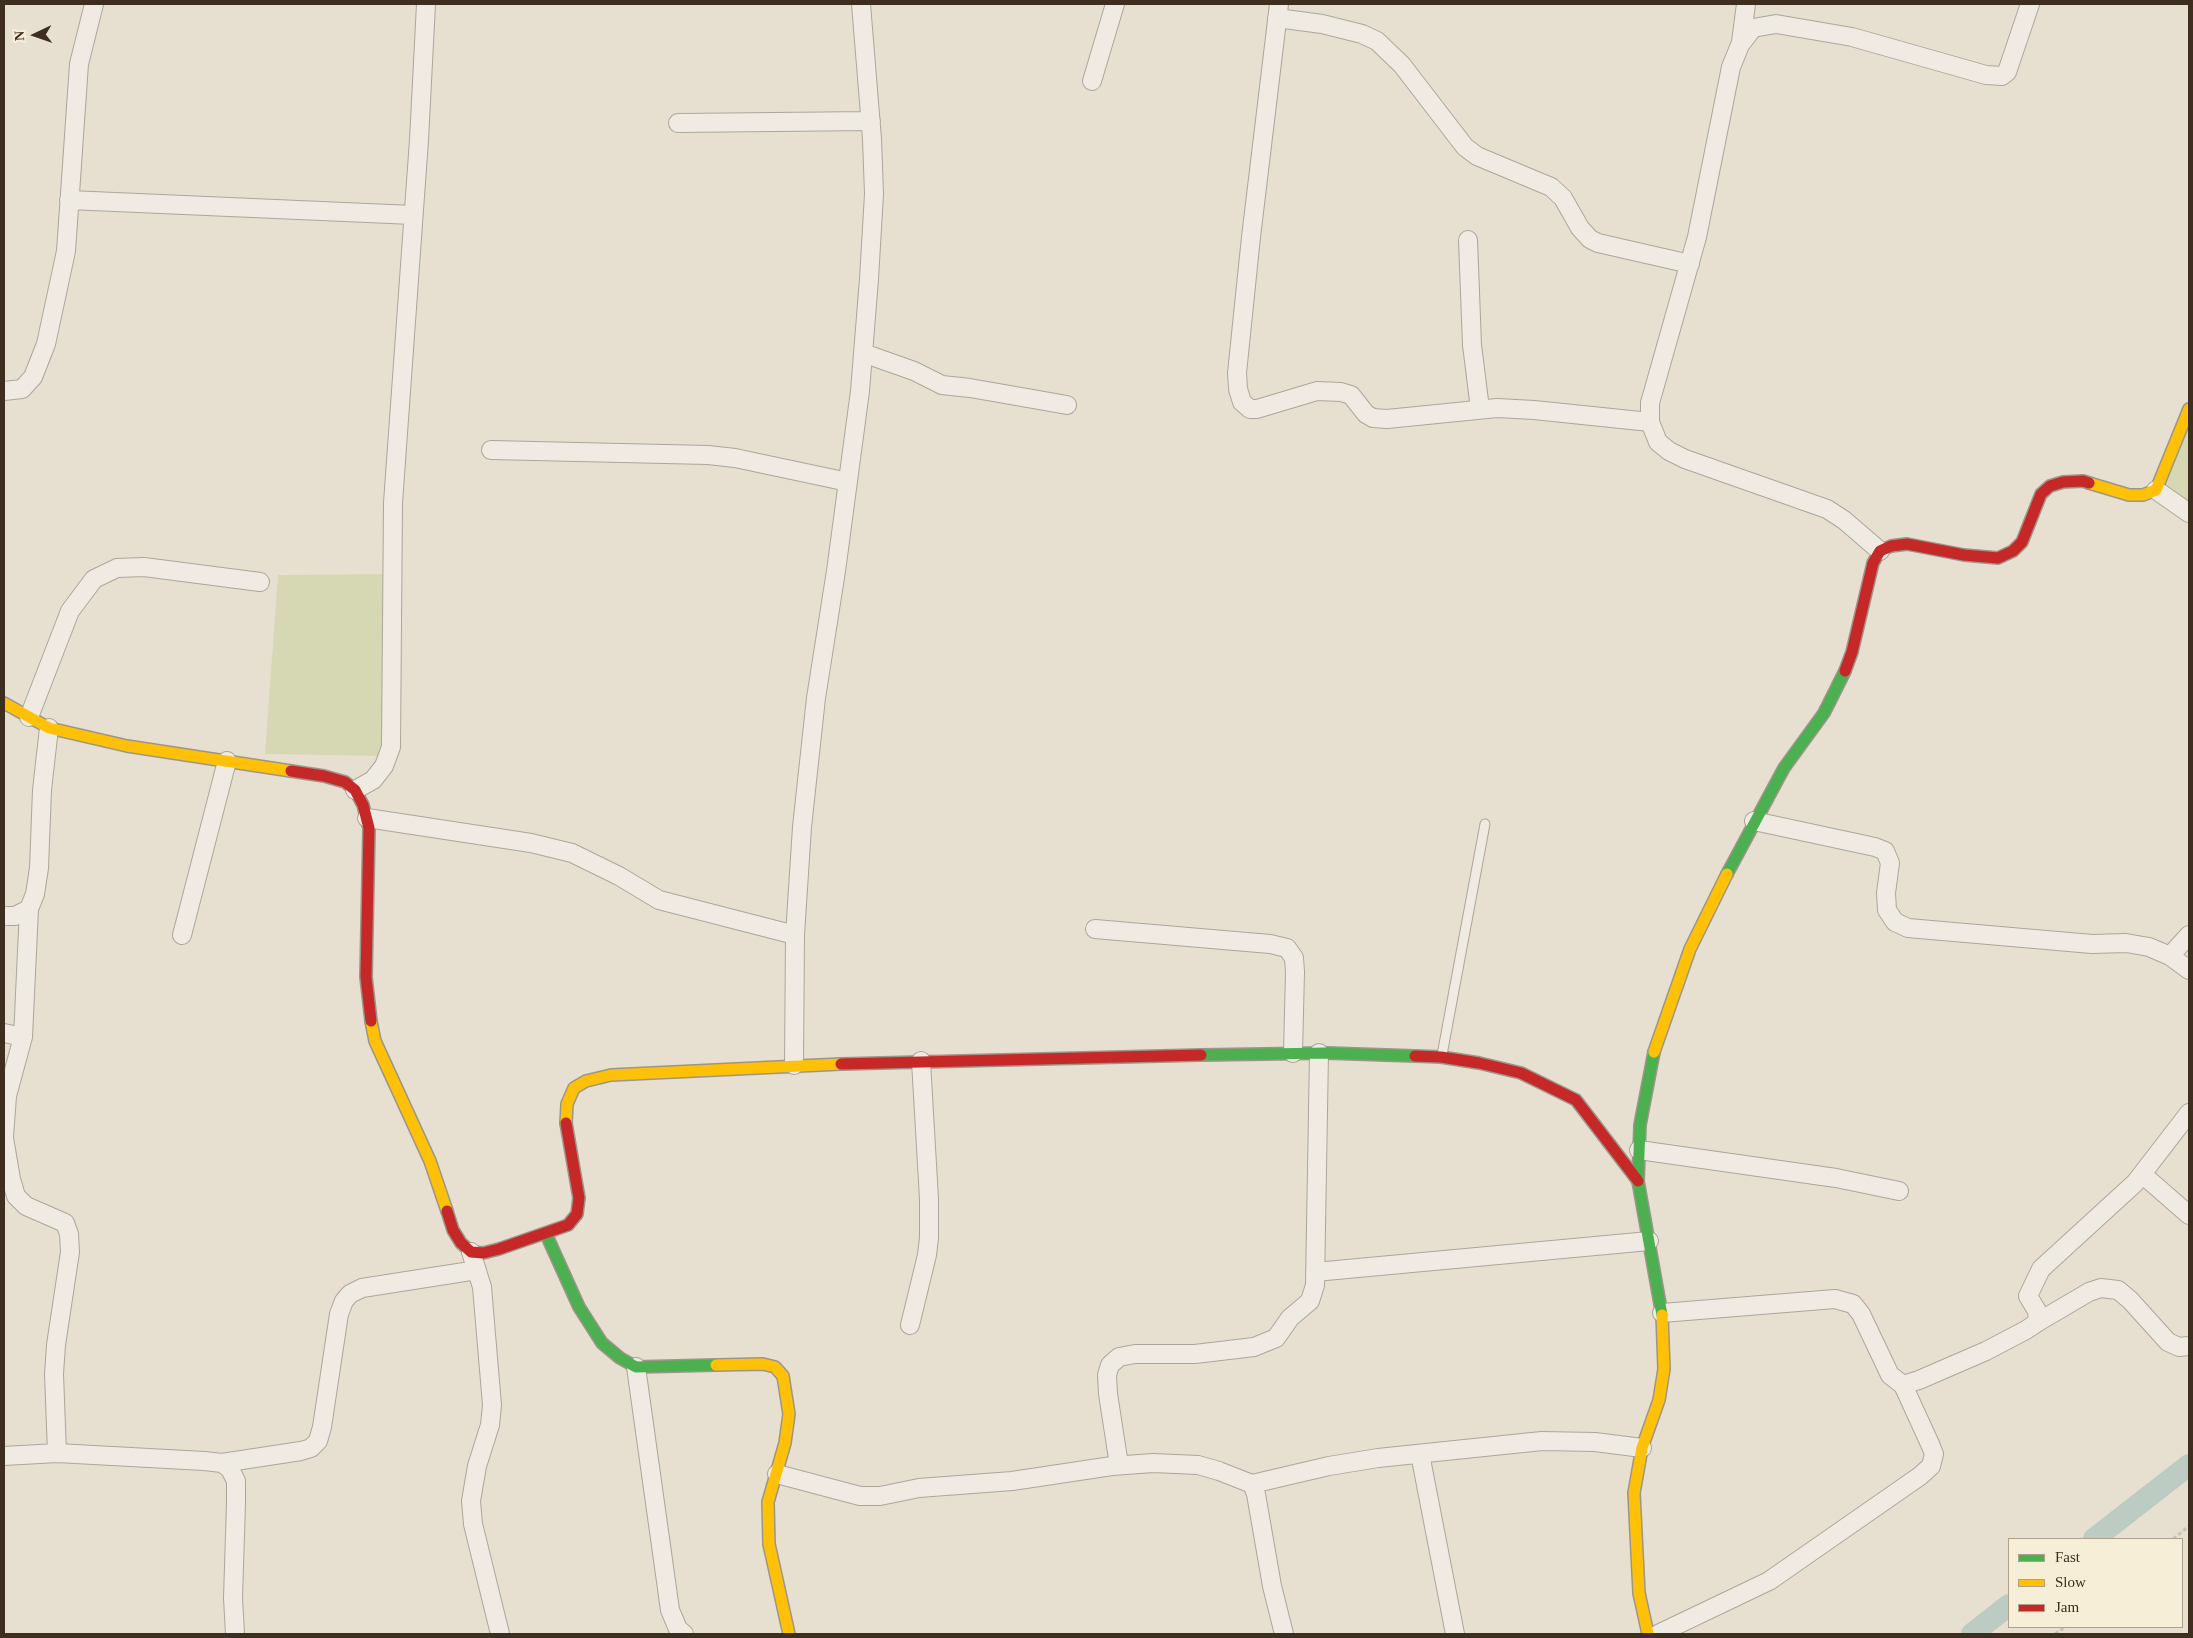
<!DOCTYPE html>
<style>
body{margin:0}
#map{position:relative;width:2193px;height:1638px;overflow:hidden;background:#e7e0d1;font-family:Georgia,serif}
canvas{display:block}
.frame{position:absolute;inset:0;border:5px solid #3d2e20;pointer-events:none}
.legend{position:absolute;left:2008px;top:1538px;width:175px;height:90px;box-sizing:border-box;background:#f7eed8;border:1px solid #ada18e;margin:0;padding:6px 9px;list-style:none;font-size:15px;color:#3d2e20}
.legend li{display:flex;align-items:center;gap:10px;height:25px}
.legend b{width:25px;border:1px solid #ada18e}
.north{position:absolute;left:10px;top:10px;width:50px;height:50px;-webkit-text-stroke:4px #f7eed8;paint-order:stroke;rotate:267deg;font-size:14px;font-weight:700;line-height:20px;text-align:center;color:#3d2e20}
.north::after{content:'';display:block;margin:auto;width:18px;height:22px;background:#3d2e20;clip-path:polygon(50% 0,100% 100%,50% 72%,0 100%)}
</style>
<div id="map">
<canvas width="2193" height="1638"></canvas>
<div class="frame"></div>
<ul class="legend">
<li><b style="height:6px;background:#4caf50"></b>Fast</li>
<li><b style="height:6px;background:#ffc107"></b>Slow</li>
<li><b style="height:6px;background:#c62828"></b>Jam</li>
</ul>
<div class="north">N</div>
</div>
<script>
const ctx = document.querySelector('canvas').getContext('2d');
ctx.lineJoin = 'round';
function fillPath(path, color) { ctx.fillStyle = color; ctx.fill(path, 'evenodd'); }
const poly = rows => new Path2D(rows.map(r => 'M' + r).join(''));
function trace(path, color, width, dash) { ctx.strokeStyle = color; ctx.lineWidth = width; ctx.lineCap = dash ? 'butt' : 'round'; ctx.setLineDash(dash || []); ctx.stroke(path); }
fillPath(poly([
 [2189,409,2189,517,2158,491],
 [392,574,388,756,265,754,278,575]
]), '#d6d7b3');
trace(poly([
 [2094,1539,2189,1465],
 [1972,1634,2009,1605]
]), '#bcccc2', 22);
const lane = poly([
 [1442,1055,1485,824]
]);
const street = poly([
 [1279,4,1251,237,1237,373,1238,389,1242,402,1250,409,1257,409,1317,391,1341,392,1351,395,1366,414,1373,418,1387,419,1497,408,1534,410,1650,422],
 [1277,18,1322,24,1362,34,1377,41,1402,65,1465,147,1477,156,1551,187,1563,198,1580,228,1590,239,1598,243,1690,264],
 [1741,42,1746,4],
 [1092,81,1115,4],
 [678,123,871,121],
 [69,200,413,215],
 [1468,240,1472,345,1480,409],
 [863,353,914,371,942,385,970,388,1067,405],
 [4,391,22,389,33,377,46,344,66,251,79,64,94,4],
 [491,450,708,455,735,458,848,482],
 [2156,490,2189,513],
 [1880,551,1844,520,1827,509,1685,459,1669,451,1658,442,1650,422,1650,403,1697,237,1731,67,1740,45,1753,28,1776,24,1852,37,1986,75,2002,76,2007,72,2030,4],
 [29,717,70,611,94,579,117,568,144,567,260,582],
 [355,790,373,780,384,766,391,747,393,503,419,140,426,4],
 [367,818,531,843,572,853,619,876,659,900,795,935],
 [1754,821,1875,847,1885,851,1890,863,1886,893,1887,910,1895,922,1908,928,2092,944,2126,943,2149,947,2170,956,2189,970],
 [4,916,15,916,29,909,35,894,39,868,42,790,49,728],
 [1095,929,1270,944,1287,948,1294,958,1295,972,1293,1053],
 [182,935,227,761],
 [2170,956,2189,935],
 [4,1033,23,1037],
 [794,1065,795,935,802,827,816,698,836,571,860,391,869,279,874,194,872,139,861,4],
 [4,1137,7,1096,23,1037,29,909],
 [4,1138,11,1179,16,1196,26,1206,65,1223,69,1234,70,1252,56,1345,54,1374,57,1453],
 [1639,1150,1836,1178,1899,1191],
 [2142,1174,2189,1215],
 [471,1252,482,1287,492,1405,490,1425,477,1466,471,1501,473,1524,500,1634],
 [1315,1272,1649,1241],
 [1662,1313,1835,1299,1853,1304,1861,1314,1890,1375,1903,1385,1919,1380,1986,1351,2026,1330,2038,1322,2037,1311,2028,1296,2041,1269,2135,1183,2189,1113],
 [2038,1322,2089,1292,2101,1288,2118,1290,2130,1300,2168,1342,2179,1347,2189,1346],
 [910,1325,927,1255,929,1238,929,1199,921,1061],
 [636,1367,670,1610,678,1629,684,1634],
 [1420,1454,1455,1634],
 [4,1456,57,1453,204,1461,222,1463,230,1469,236,1481,236,1503,233,1598,235,1634],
 [222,1463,301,1451,311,1448,318,1441,322,1427,339,1314,344,1301,350,1294,362,1288,477,1270],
 [1119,1465,1108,1394,1107,1375,1110,1365,1119,1357,1135,1354,1195,1354,1254,1347,1276,1338,1290,1318,1310,1301,1315,1285,1319,1053],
 [777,1474,860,1496,880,1496,919,1488,1012,1481,1112,1466,1153,1463,1198,1465,1219,1471,1252,1484,1256,1494,1272,1586,1284,1634],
 [1252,1484,1329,1466,1378,1458,1542,1441,1595,1442,1642,1448],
 [1658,1634,1769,1581,1920,1476,1931,1466,1934,1454,1930,1444,1903,1385]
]);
const fast = poly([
 [1727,874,1784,768,1824,713,1845,671],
 [1654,1052,1640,1125,1638,1181,1662,1315],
 [1201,1055,1327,1053,1415,1056],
 [546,1234,579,1307,602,1343,620,1358,636,1367,716,1365]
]);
const slow = poly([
 [2089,483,2129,495,2143,495,2156,490,2189,409],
 [4,703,49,728,127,746,291,771],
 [371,1021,375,1041,430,1161,447,1211],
 [1654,1052,1690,949,1727,874],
 [566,1123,567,1104,574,1088,586,1081,611,1075,841,1064],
 [716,1365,763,1364,775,1367,783,1376,789,1414,785,1443,768,1502,769,1544,789,1634],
 [1648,1634,1639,1593,1634,1493,1642,1448,1659,1400,1664,1369,1662,1315]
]);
const jam = poly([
 [1845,671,1852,652,1873,563,1880,551,1891,546,1907,544,1964,555,1998,558,2013,551,2022,542,2041,494,2050,486,2063,482,2083,481,2089,483],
 [291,771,324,776,345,782,355,790,363,805,369,828,366,977,371,1021],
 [1415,1056,1441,1057,1479,1063,1521,1073,1576,1100,1638,1181],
 [841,1064,1201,1055],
 [447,1211,453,1230,461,1243,471,1252,483,1253,499,1249,568,1225,577,1214,579,1198,566,1123]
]);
trace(lane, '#ada599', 11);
trace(street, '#ada599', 20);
trace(fast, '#9c958a', 14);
trace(slow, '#9c958a', 14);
trace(jam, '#9c958a', 14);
trace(poly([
 [2173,1539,2189,1526],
 [2055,1634,2065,1627]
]), '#c8c2b9', 3, [4, 2.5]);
trace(lane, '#efebe3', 9);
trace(street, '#efebe3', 18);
trace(fast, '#4caf50', 11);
trace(slow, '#ffc107', 11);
trace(jam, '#c62828', 11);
</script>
